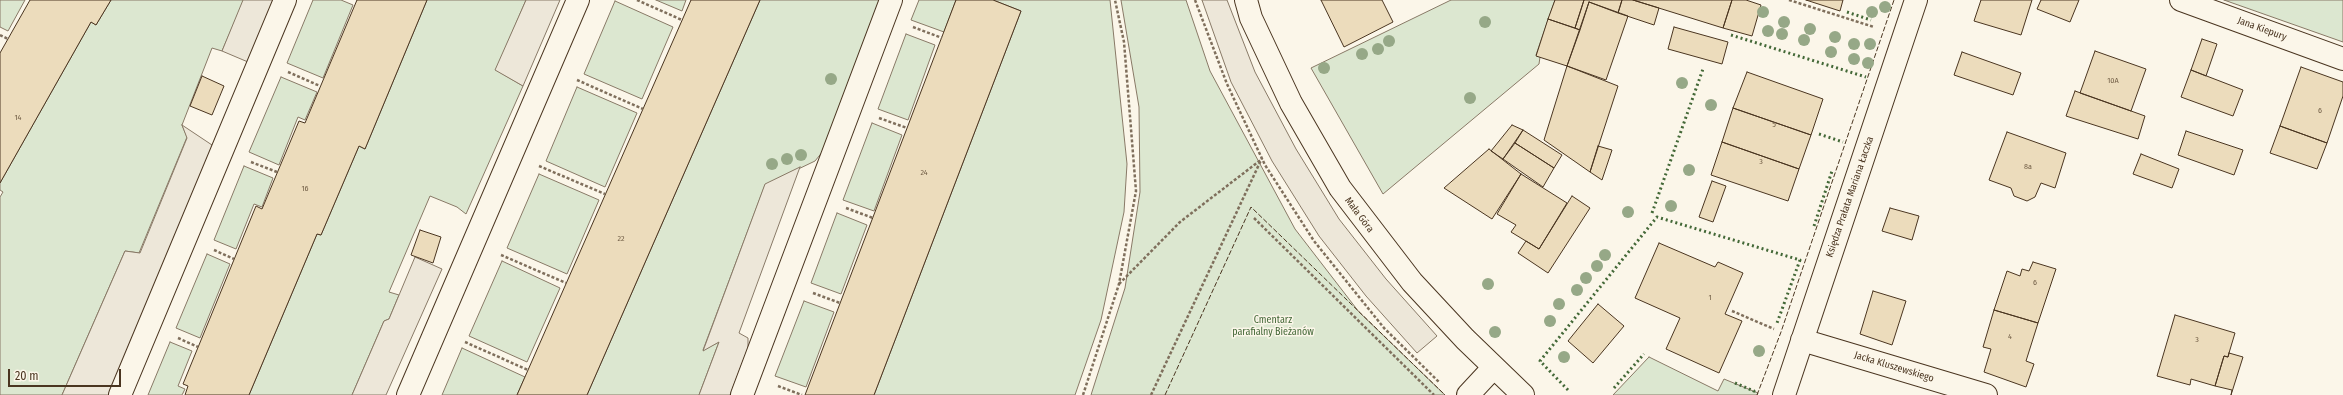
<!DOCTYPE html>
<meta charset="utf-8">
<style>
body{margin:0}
#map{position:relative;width:2343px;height:395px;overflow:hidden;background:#fbf6e9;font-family:"Fira Sans Condensed",sans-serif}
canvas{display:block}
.scale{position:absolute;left:8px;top:369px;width:113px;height:18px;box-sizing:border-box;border:2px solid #4a3520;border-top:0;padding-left:5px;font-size:12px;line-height:14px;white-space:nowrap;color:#4a3520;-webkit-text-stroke:3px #fbf6e9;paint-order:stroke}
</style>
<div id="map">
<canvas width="2343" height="395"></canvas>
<div class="scale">20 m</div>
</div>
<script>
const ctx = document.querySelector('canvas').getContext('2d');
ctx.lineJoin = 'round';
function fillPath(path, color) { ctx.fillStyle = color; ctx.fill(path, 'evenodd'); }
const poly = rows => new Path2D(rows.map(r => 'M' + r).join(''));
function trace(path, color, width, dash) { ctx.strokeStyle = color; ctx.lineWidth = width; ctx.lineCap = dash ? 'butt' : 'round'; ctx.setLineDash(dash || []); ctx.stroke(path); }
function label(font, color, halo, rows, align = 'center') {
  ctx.font = font + ' "Fira Sans Condensed",sans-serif'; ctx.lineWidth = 3; ctx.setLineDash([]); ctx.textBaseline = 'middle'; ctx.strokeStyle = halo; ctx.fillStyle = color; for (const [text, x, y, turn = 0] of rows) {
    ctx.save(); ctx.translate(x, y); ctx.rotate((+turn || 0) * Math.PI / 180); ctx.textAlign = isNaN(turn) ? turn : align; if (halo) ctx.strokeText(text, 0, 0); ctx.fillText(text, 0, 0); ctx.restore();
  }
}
const green = poly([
 [0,0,25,0,8,31,0,27,0,0],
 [111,0,244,0,222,51,212,48,182,125,187,137,139,253,125,251,62,395,0,395,0,197,3,192,0,190,0,183,91,22,96,25,111,0],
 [313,0,341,0,353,5,323,78,287,63,313,0],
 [427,0,526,0,496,70,523,86,466,214,457,207,430,196,389,292,399,295,389,319,384,321,352,395,249,395,317,234,321,235,359,146,365,149,427,0],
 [656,0,686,0,682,11,656,0],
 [760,0,882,0,824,150,815,161,765,185,703,350,719,342,699,395,587,395,760,0],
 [919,0,956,0,944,32,911,20,919,0],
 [993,0,1110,0,1127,164,1124,212,1101,320,1075,395,874,395,1021,11,993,0],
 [1121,0,1186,0,1210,71,1295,229,1359,312,1445,395,1091,395,1125,288,1140,192,1139,107,1121,0],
 [1451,0,1555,0,1536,55,1540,57,1539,64,1383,194,1311,68,1451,0],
 [2224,0,2343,0,2343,42,2224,0],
 [615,1,673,27,642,99,584,74,615,1],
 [906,34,935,45,908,120,878,109,906,34],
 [281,77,317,92,305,120,298,117,279,165,249,152,281,77],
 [577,87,637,113,605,187,546,161,577,87],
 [872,123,902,135,874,211,843,200,872,123],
 [244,166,273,178,262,207,254,204,236,249,214,240,244,166],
 [539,174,599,200,567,274,507,248,539,174],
 [837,213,867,225,841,294,811,283,837,213],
 [207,254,230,264,200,338,176,328,207,254],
 [502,261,560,288,527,362,469,336,502,261],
 [804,301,834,312,806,387,775,376,804,301],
 [170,342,192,351,178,386,185,389,182,395,148,395,170,342],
 [462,348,525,377,517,395,442,395,462,348],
 [1649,357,1718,391,1724,379,1758,393,1757,395,1613,395,1649,357]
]);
fillPath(green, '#dce7d0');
trace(green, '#887966', 1);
const parking = poly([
 [243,0,274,0,248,62,222,51,243,0],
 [526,0,560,0,523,86,495,70,526,0],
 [1202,0,1227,0,1255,72,1296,149,1339,219,1386,279,1437,336,1417,353,1366,296,1319,236,1272,161,1231,82,1202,0],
 [182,125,215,147,111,395,62,395,125,251,140,253,187,138,182,125],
 [800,167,739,333,748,338,748,348,730,395,699,395,719,342,703,351,765,184,800,167],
 [415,257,442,269,386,395,352,395,384,321,389,319,415,257]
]);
fillPath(parking, '#ede7d9');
trace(parking, '#887966', 1);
const building = poly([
 [30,0,111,0,96,25,91,22,0,183,0,53,30,0],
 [357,0,427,0,365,149,359,146,321,235,317,234,249,395,185,395,188,386,183,384,256,206,262,209,299,121,305,123,357,0],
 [691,0,760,0,587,395,517,395,691,0],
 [956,0,993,0,1021,11,874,395,805,395,956,0],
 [1321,0,1382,0,1393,22,1344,47,1321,0],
 [1555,0,1584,0,1575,28,1548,19,1555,0],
 [1584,0,1622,0,1618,13,1589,2,1580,30,1575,28,1584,0],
 [1622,0,1633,0,1659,8,1654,25,1618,13,1622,0],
 [1633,0,1732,0,1723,28,1633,0],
 [1732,0,1746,0,1761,5,1752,36,1723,28,1732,0],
 [1806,0,1843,0,1840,11,1806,0],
 [1981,0,2032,0,2021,35,1974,21,1981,0],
 [2041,0,2079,0,2070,22,2037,9,2041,0],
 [1589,2,1628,16,1606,80,1567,66,1589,2],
 [1548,19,1580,30,1567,66,1536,56,1548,19],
 [1674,27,1728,42,1722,64,1668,49,1674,27],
 [2202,39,2217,44,2206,76,2191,70,2202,39],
 [2095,51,2146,69,2131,111,2080,93,2095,51],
 [1962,52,2021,73,2013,95,1954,75,1962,52],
 [1567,66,1618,86,1590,172,1544,140,1567,66],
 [2301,67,2343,82,2343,96,2327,143,2280,126,2301,67],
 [2191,70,2243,90,2233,116,2181,97,2191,70],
 [1747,72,1823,99,1811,135,1733,108,1747,72],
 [202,76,224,86,212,115,190,106,202,76],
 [2075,91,2145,116,2138,139,2066,116,2075,91],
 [1733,108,1811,135,1799,169,1722,142,1733,108],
 [1512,125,1523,130,1503,159,1491,151,1512,125],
 [2280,126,2327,143,2317,169,2270,153,2280,126],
 [1523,130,1562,155,1554,168,1515,143,1523,130],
 [2186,131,2243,150,2234,175,2178,155,2186,131],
 [2007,132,2066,153,2055,188,2041,183,2035,197,2027,201,2014,196,2011,188,1989,180,2007,132],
 [1722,142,1799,169,1788,201,1711,175,1722,142],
 [1515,143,1554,168,1543,187,1503,159,1515,143],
 [1598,146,1612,150,1602,180,1590,172,1598,146],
 [1489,149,1521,174,1492,219,1444,188,1489,149],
 [2141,154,2179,169,2172,188,2133,174,2141,154],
 [1521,174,1567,203,1539,249,1511,232,1516,225,1497,214,1521,174],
 [1712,181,1726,186,1713,222,1699,217,1712,181],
 [1572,196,1590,208,1548,273,1518,253,1526,241,1539,249,1572,196],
 [1890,208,1919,216,1912,240,1882,231,1890,208],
 [420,230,441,237,433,263,411,255,420,230],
 [1659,243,1715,267,1718,262,1743,273,1725,314,1742,321,1719,373,1666,349,1680,318,1635,298,1659,243],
 [2033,262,2056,269,2038,323,1994,310,2007,271,2020,276,2022,269,2029,271,2033,262],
 [1873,291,1906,301,1892,345,1860,334,1873,291],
 [1598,304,1624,326,1593,363,1568,341,1598,304],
 [1994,310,2038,323,2026,361,2034,364,2026,387,1984,372,1991,349,1983,347,1994,310],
 [2175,315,2235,333,2229,353,2228,357,2224,356,2215,386,2191,379,2190,385,2157,376,2175,315],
 [2229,353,2243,357,2231,395,2232,390,2215,386,2224,356,2228,357,2229,353]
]);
fillPath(building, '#ecdcbc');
trace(building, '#4a3520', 1);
const minor = poly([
 [1246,0,1251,18,1291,103,1340,188,1412,282,1465,339,1523,395],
 [2181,0,2343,59],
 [1802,340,1986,395],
 [120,395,285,0],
 [408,395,578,0],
 [742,395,891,0],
 [1468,395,1494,367],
 [1784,395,1916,0]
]);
trace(minor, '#4a3520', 24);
trace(poly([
 [637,0,682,20],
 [1195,0,1227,84,1265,165,1314,241,1384,328,1440,383],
 [1789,0,1874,27],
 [913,27,942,38],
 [0,35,8,39],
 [288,72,320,86],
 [577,80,643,109],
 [879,118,907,128],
 [251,162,277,172],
 [539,166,605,194],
 [846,208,873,218],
 [1254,218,1434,395],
 [214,250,234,259],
 [501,255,566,283],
 [1119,284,1180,222,1262,159],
 [813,293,840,303],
 [1732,311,1774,329],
 [178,338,198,347],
 [465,342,528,370],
 [778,386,802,395],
 [1083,395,1119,284,1136,191,1124,42,1115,0],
 [1151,395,1262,158]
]), '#7f6f5c', 2.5, [3, 2]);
trace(minor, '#fbf6e9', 22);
trace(poly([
 [1847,12,1871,20],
 [1731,35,1866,77],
 [1819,134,1843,142],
 [1652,213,1703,69],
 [1814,226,1832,171],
 [1735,383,1754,391,1753,395],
 [1614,388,1644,354],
 [1568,390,1540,361,1657,217,1800,260,1777,323]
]), '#436837', 3, [2, 3]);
trace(poly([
 [1165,395,1251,207,1445,395],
 [1757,395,1781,332,1894,0]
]), '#4a3520', 1, [5, 2]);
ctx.fillStyle = '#96a887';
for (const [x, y] of [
 [1885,7],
 [1763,12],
 [1872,12],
 [1485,22],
 [1784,22],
 [1810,29],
 [1768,31],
 [1782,34],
 [1835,37],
 [1804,40],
 [1389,41],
 [1854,44],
 [1870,44],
 [1378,49],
 [1831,52],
 [1362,54],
 [1854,59],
 [1868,63],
 [1324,68],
 [831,79],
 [1682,83],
 [1470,98],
 [1711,105],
 [801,155],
 [787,159],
 [772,164],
 [1689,170],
 [1671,206],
 [1628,212],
 [1605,255],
 [1597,266],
 [1586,278],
 [1488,284],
 [1577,290],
 [1559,304],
 [1550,321],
 [1495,332],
 [1759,351],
 [1564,357]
]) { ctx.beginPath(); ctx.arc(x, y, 6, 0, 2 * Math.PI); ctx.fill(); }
label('8px', '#725f47', null, [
 ["10A",2113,81],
 ["6",2320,111],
 ["14",18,118],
 ["5",1774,125],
 ["3",1761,162],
 ["8a",2028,167],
 ["24",924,173],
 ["16",305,189],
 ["22",621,239],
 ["6",2035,283],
 ["1",1710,298],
 ["4",2010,337],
 ["3",2197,340]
]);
label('10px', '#4a3520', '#fbf6e9', [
 ["Jana Kiepury",2262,29,20],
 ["Księdza Prałata Mariana Łaczka",1850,197,-71],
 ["Mała Góra",1359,215,53],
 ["Jacka Kluszewskiego",1894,367,17]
]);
label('10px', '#436837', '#fbf6e9', [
 ["Cmentarz",1273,320],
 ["parafialny Bieżanów",1273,332]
]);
</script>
